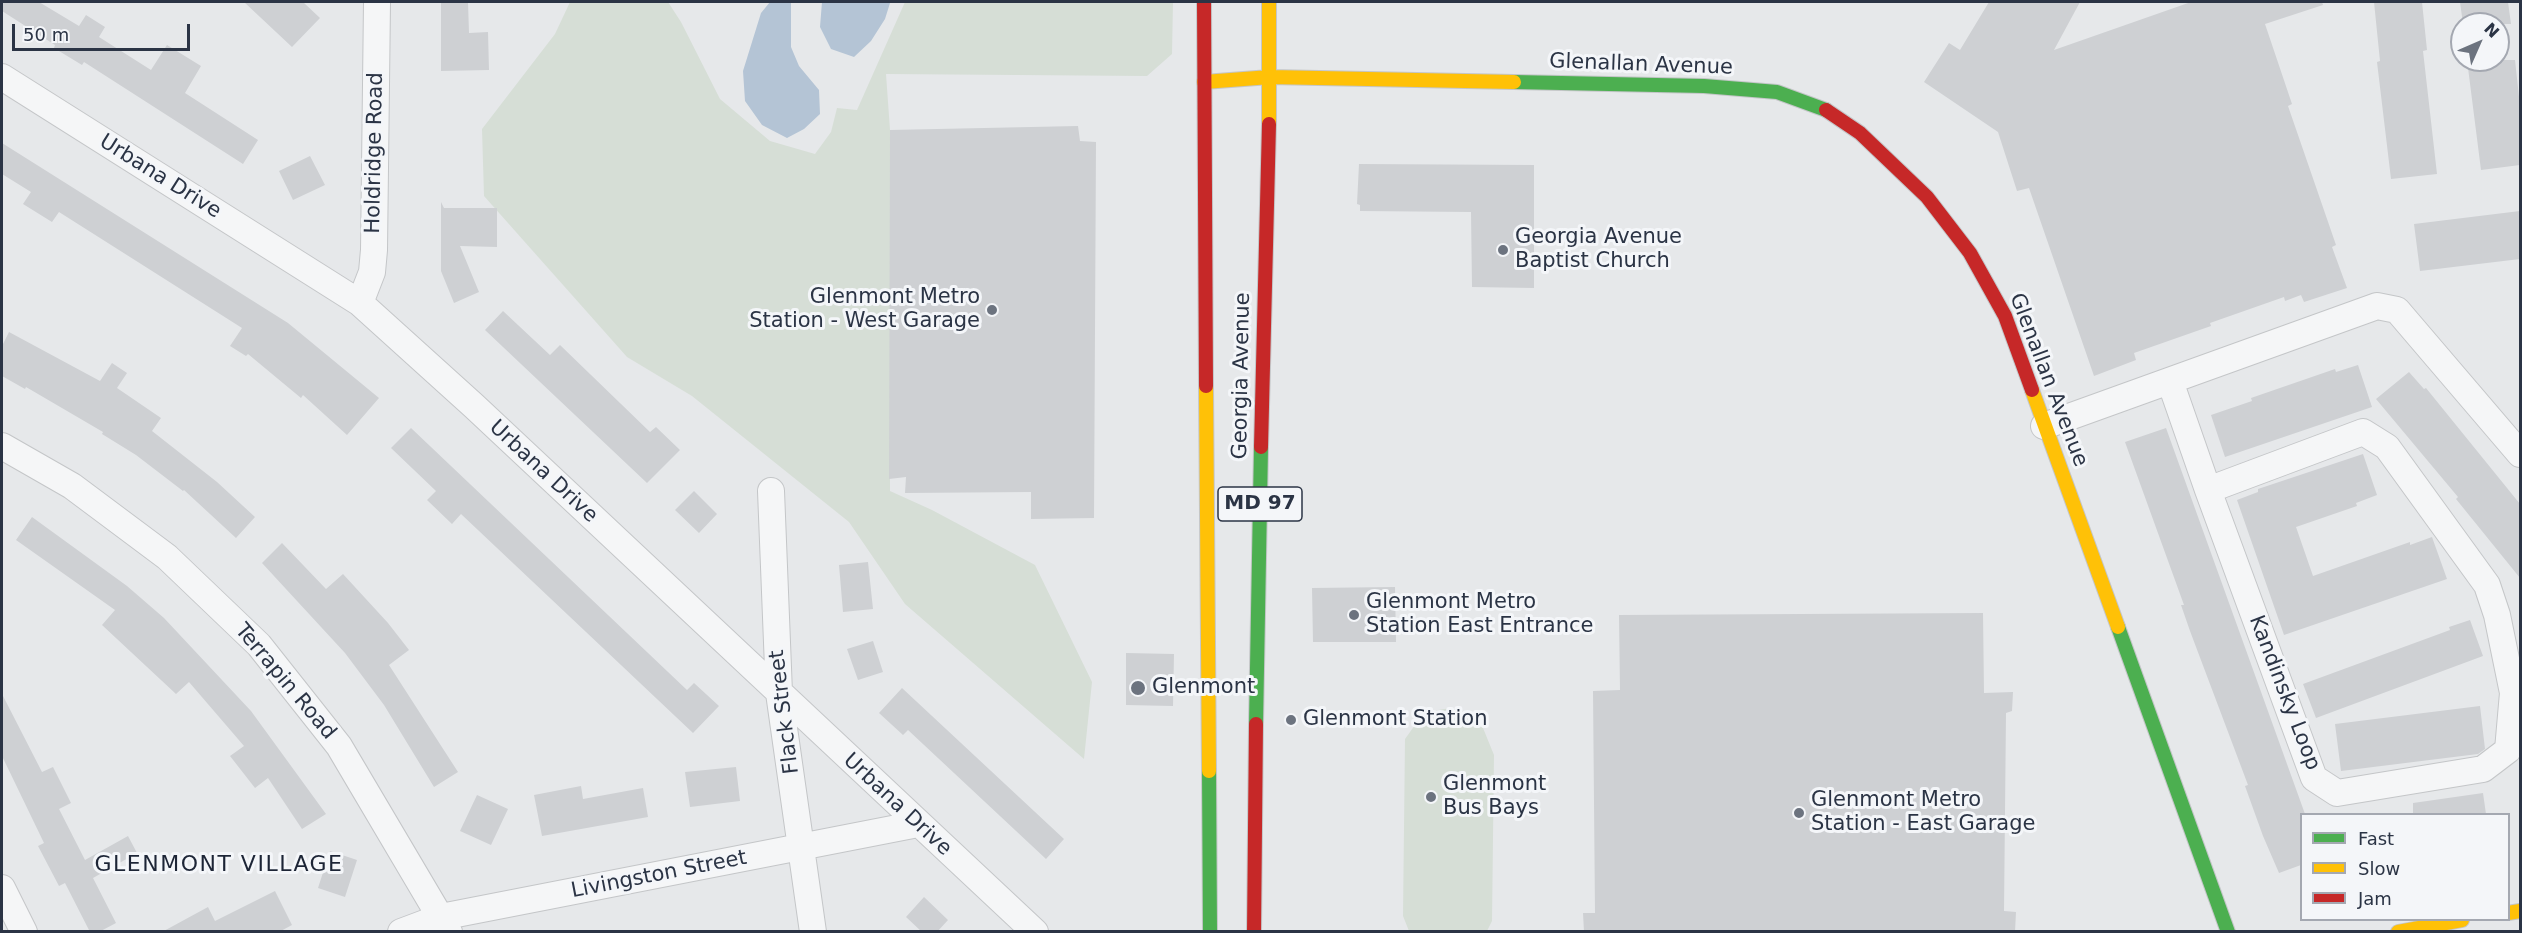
<!DOCTYPE html>
<style>
body{margin:0}
#map{position:relative;width:2522px;height:933px;overflow:hidden;background:#e6e8ea;font-family:"DejaVu Sans",sans-serif}
canvas{display:block}
.frame{position:absolute;inset:0;border:3px solid #2b3445;pointer-events:none}
.legend{position:absolute;left:2300px;top:813px;width:210px;height:108px;box-sizing:border-box;background:#f4f6f9;border:2px solid #a4a8b1;margin:0;padding:8px 10px;list-style:none;font-size:18px;color:#2b3445}
.legend li{display:flex;align-items:center;gap:12px;height:30px}
.legend b{width:30px;border:2px solid #a4a8b1}
.north{position:absolute;left:2450px;top:12px;width:60px;height:60px;box-sizing:border-box;background:#f4f6f9;border:2px solid #a4a8b1;border-radius:50%;rotate:45deg;font-size:16px;font-weight:700;line-height:24px;text-align:center;color:#2b3445}
.north::after{content:'';display:block;margin:auto;width:21px;height:27px;background:#6c737f;clip-path:polygon(50% 0,100% 100%,50% 72%,0 100%)}
.scale{position:absolute;left:12px;top:24px;width:178px;height:27px;box-sizing:border-box;border:3px solid #2b3445;border-top:0;padding-left:8px;font-size:18px;line-height:21px;white-space:nowrap;color:#2b3445;-webkit-text-stroke:4px #f4f6f9;paint-order:stroke}
</style>
<div id="map">
<canvas width="2522" height="933"></canvas>
<div class="frame"></div>
<ul class="legend">
<li><b style="height:8px;background:#4caf50"></b>Fast</li>
<li><b style="height:8px;background:#ffc107"></b>Slow</li>
<li><b style="height:8px;background:#c62828"></b>Jam</li>
</ul>
<div class="north">N</div>
<div class="scale">50 m</div>
</div>
<script>
const ctx = document.querySelector('canvas').getContext('2d');
ctx.lineJoin = 'round';
function fillPath(path, color) { ctx.fillStyle = color; ctx.fill(path, 'evenodd'); }
const poly = rows => new Path2D(rows.map(r => 'M' + r).join(''));
function trace(path, color, width, dash) { ctx.strokeStyle = color; ctx.lineWidth = width; ctx.lineCap = dash ? 'butt' : 'round'; ctx.setLineDash(dash || []); ctx.stroke(path); }
function label(font, color, halo, rows, align = 'center') {
  ctx.font = font + ' "DejaVu Sans",sans-serif'; ctx.lineWidth = 6; ctx.setLineDash([]); ctx.textBaseline = 'middle'; ctx.strokeStyle = halo; ctx.fillStyle = color; for (const [text, x, y, turn = 0] of rows) {
    ctx.save(); ctx.translate(x, y); ctx.rotate((+turn || 0) * Math.PI / 180); ctx.textAlign = isNaN(turn) ? turn : align; if (halo) ctx.strokeText(text, 0, 0); ctx.fillText(text, 0, 0); ctx.restore();
  }
}
fillPath(poly([
 [570,2,668,2,681,22,720,99,770,141,815,154,831,132,837,108,857,110,905,2,1173,2,1172,54,1147,76,886,74,890,130,890,491,932,510,1035,565,1092,682,1084,759,905,604,849,522,692,396,627,357,484,196,482,129,555,34],
 [1451,708,1468,713,1483,728,1494,755,1492,921,1487,931,1409,931,1403,916,1405,739,1420,718,1432,711]
]), '#d6ded6');
fillPath(poly([
 [770,2,791,2,791,47,799,66,819,90,820,114,804,129,787,138,762,125,745,101,743,71,761,13],
 [822,2,889,2,890,3,885,19,871,41,854,57,831,49,820,27]
]), '#b4c4d5');
fillPath(poly([
 [2,2,39,2,79,26,86,15,105,27,99,37,151,70,167,45,201,66,185,93,258,140,243,164,84,62,82,65,54,48,55,45,2,11],
 [244,2,303,2,320,18,292,47],
 [441,2,468,2,469,33,488,32,489,70,441,71],
 [1989,2,2080,2,2054,50,2191,2,2322,2,2323,5,2265,24,2292,104,2288,106,2336,245,2332,247,2347,288,2304,302,2301,295,2285,301,2284,297,2210,323,2211,326,2134,353,2136,360,2094,376,2029,188,2017,191,1998,132,1924,82,1949,43,1960,50],
 [2374,2,2422,2,2427,50,2423,51,2437,174,2391,179,2377,62,2380,61],
 [2460,2,2508,2,2511,24,2463,24],
 [2467,60,2515,60,2520,106,2520,165,2481,170],
 [1078,126,1080,141,1096,142,1094,518,1031,519,1031,492,905,493,906,477,889,479,890,130],
 [2,143,288,323,379,398,347,435,303,395,301,398,248,354,246,356,230,346,242,328,59,212,52,222,23,204,31,192,2,174],
 [310,156,325,185,293,200,279,171],
 [1359,164,1534,165,1534,288,1472,287,1471,212,1360,211,1360,205,1357,204],
 [441,202,444,208,497,208,497,247,460,246,479,292,454,303,441,271],
 [2520,211,2520,259,2420,271,2414,224],
 [503,311,550,355,560,345,650,432,656,427,680,450,647,483,485,330],
 [9,332,100,381,112,363,127,373,117,388,161,418,152,431,217,482,255,517,236,538,184,490,183,491,136,455,102,434,103,432,26,387,25,389,2,376,2,346],
 [2358,365,2372,407,2225,457,2211,415,2252,401,2251,398,2335,369,2336,372],
 [2409,372,2424,389,2426,388,2520,504,2520,578,2456,499,2458,497,2376,399],
 [411,428,687,690,694,683,719,706,693,733,461,514,452,524,427,500,436,491,391,448],
 [2166,428,2305,814,2301,814,2301,865,2279,873,2263,836,2245,786,2248,785,2190,631,2181,605,2184,605,2125,442],
 [2363,454,2377,495,2356,503,2357,506,2296,527,2313,576,2410,542,2410,545,2432,537,2447,579,2284,635,2237,500,2258,492,2258,489],
 [694,491,717,514,699,533,675,510],
 [32,517,127,586,164,618,251,711,326,814,302,829,268,778,255,788,230,756,244,746,189,682,176,694,102,625,115,610,16,540],
 [282,543,326,589,343,574,388,623,409,650,389,665,458,772,434,787,384,705,345,653,262,563],
 [868,562,873,609,843,612,839,565],
 [1395,587,1396,642,1313,642,1312,588],
 [1983,613,1984,693,2013,692,2012,711,2006,713,2004,911,2016,912,2015,932,1584,932,1583,913,1595,913,1593,691,1620,690,1619,615],
 [2470,620,2483,656,2316,718,2303,684,2450,630,2449,627],
 [873,641,883,672,858,680,847,649],
 [1126,653,1174,654,1173,706,1126,705],
 [902,688,1064,839,1046,859,908,730,903,735,879,713],
 [2,694,42,772,53,767,71,803,59,809,85,860,128,836,137,853,93,878,116,923,99,932,90,932,65,883,59,886,38,846,44,843,2,756],
 [2480,706,2485,749,2478,754,2341,771,2335,724],
 [736,767,740,801,690,807,685,772],
 [581,786,583,799,643,788,648,817,542,836,534,795],
 [2483,793,2486,814,2413,814,2413,803],
 [477,795,508,809,491,845,460,831],
 [330,851,357,860,345,897,318,888],
 [275,891,292,925,279,932,162,932,208,907,215,921],
 [924,897,948,920,937,932,922,932,906,917]
]), '#ced0d3');
const street = poly([
 [2,77,360,303,474,406,1035,932],
 [360,303,372,272,374,250,377,2],
 [2170,381,2208,490,2314,778,2337,793,2483,769,2508,750,2513,693,2497,615,2487,585,2387,447,2363,432,2208,490],
 [2044,426,2377,306,2397,310,2520,454],
 [2,446,72,486,167,557,259,645,339,746,449,932],
 [771,491,779,693,813,932],
 [2,888,24,932],
 [401,932,441,917,918,824]
]);
const fast = poly([
 [1514,82,1704,86,1777,92,1826,110],
 [2118,627,2228,932],
 [1256,724,1261,447],
 [1209,771,1210,932]
]);
const slow = poly([
 [1204,82,1270,77,1514,82],
 [1269,124,1269,2],
 [1206,386,1209,771],
 [2032,390,2118,627],
 [2508,913,2520,911],
 [2398,932,2462,920]
]);
const jam = poly([
 [1204,2,1206,386],
 [1826,110,1860,133,1927,197,1970,253,2005,316,2032,390],
 [1261,447,1269,124],
 [1254,932,1256,724]
]);
trace(street, '#c4c6c8', 28);
trace(fast, '#c4c6c8', 16);
trace(slow, '#c4c6c8', 16);
trace(jam, '#c4c6c8', 16);
trace(street, '#f5f6f7', 26);
trace(fast, '#4caf50', 14);
trace(slow, '#ffc107', 14);
trace(jam, '#c62828', 14);
for (const [x, y, r, color] of [
 [1503,250,6,"#6c737f"],
 [992,310,6,"#6c737f"],
 [1354,615,6,"#6c737f"],
 [1138,688,8,"#6c737f"],
 [1291,720,6,"#6c737f"],
 [1431,797,6,"#6c737f"],
 [1799,813,6,"#6c737f"]
]) { const dot = new Path2D(); dot.arc(x, y, r, 0, 2 * Math.PI); ctx.fillStyle = color; ctx.fill(dot); trace(dot, '#f4f6f9', 2); }
for (const [x, y, w] of [
 [1260,504,84]
]) { const box = new Path2D(); box.roundRect(x - w / 2, y - 17, w, 34, 4.5); ctx.fillStyle = '#f4f6f9'; ctx.fill(box); trace(box, '#2b3445', 1.5); }
label('bold 20px', '#2b3445', null, [
 ["MD 97",1260,504]
]);
label('21px', '#2b3445', '#f4f6f9', [
 ["Glenallan Avenue",1641,65,2],
 ["Holdridge Road",375,153,-89],
 ["Urbana Drive",160,177,32],
 ["Georgia Avenue",1242,376,-89],
 ["Glenallan Avenue",2048,380,69],
 ["Urbana Drive",543,472,43],
 ["Terrapin Road",285,682,50],
 ["Kandinsky Loop",2284,693,69],
 ["Flack Street",785,712,-97],
 ["Urbana Drive",897,805,43],
 ["Livingston Street",659,875,-11]
]);
label('21px', '#2b3445', '#f4f6f9', [
 ["Georgia Avenue",1515,238],
 ["Baptist Church",1515,262],
 ["Glenmont Metro",980,298,"right"],
 ["Station - West Garage",980,322,"right"],
 ["Glenmont Metro",1366,603],
 ["Station East Entrance",1366,627],
 ["Glenmont",1152,688],
 ["Glenmont Station",1303,720],
 ["Glenmont",1443,785],
 ["Bus Bays",1443,809],
 ["Glenmont Metro",1811,801],
 ["Station - East Garage",1811,825]
], 'left');
ctx.letterSpacing = '1.5px';
label('22px', '#1d2536', '#f4f6f9', [
 ["GLENMONT VILLAGE",219,865]
]);
ctx.letterSpacing = '0px';
</script>
